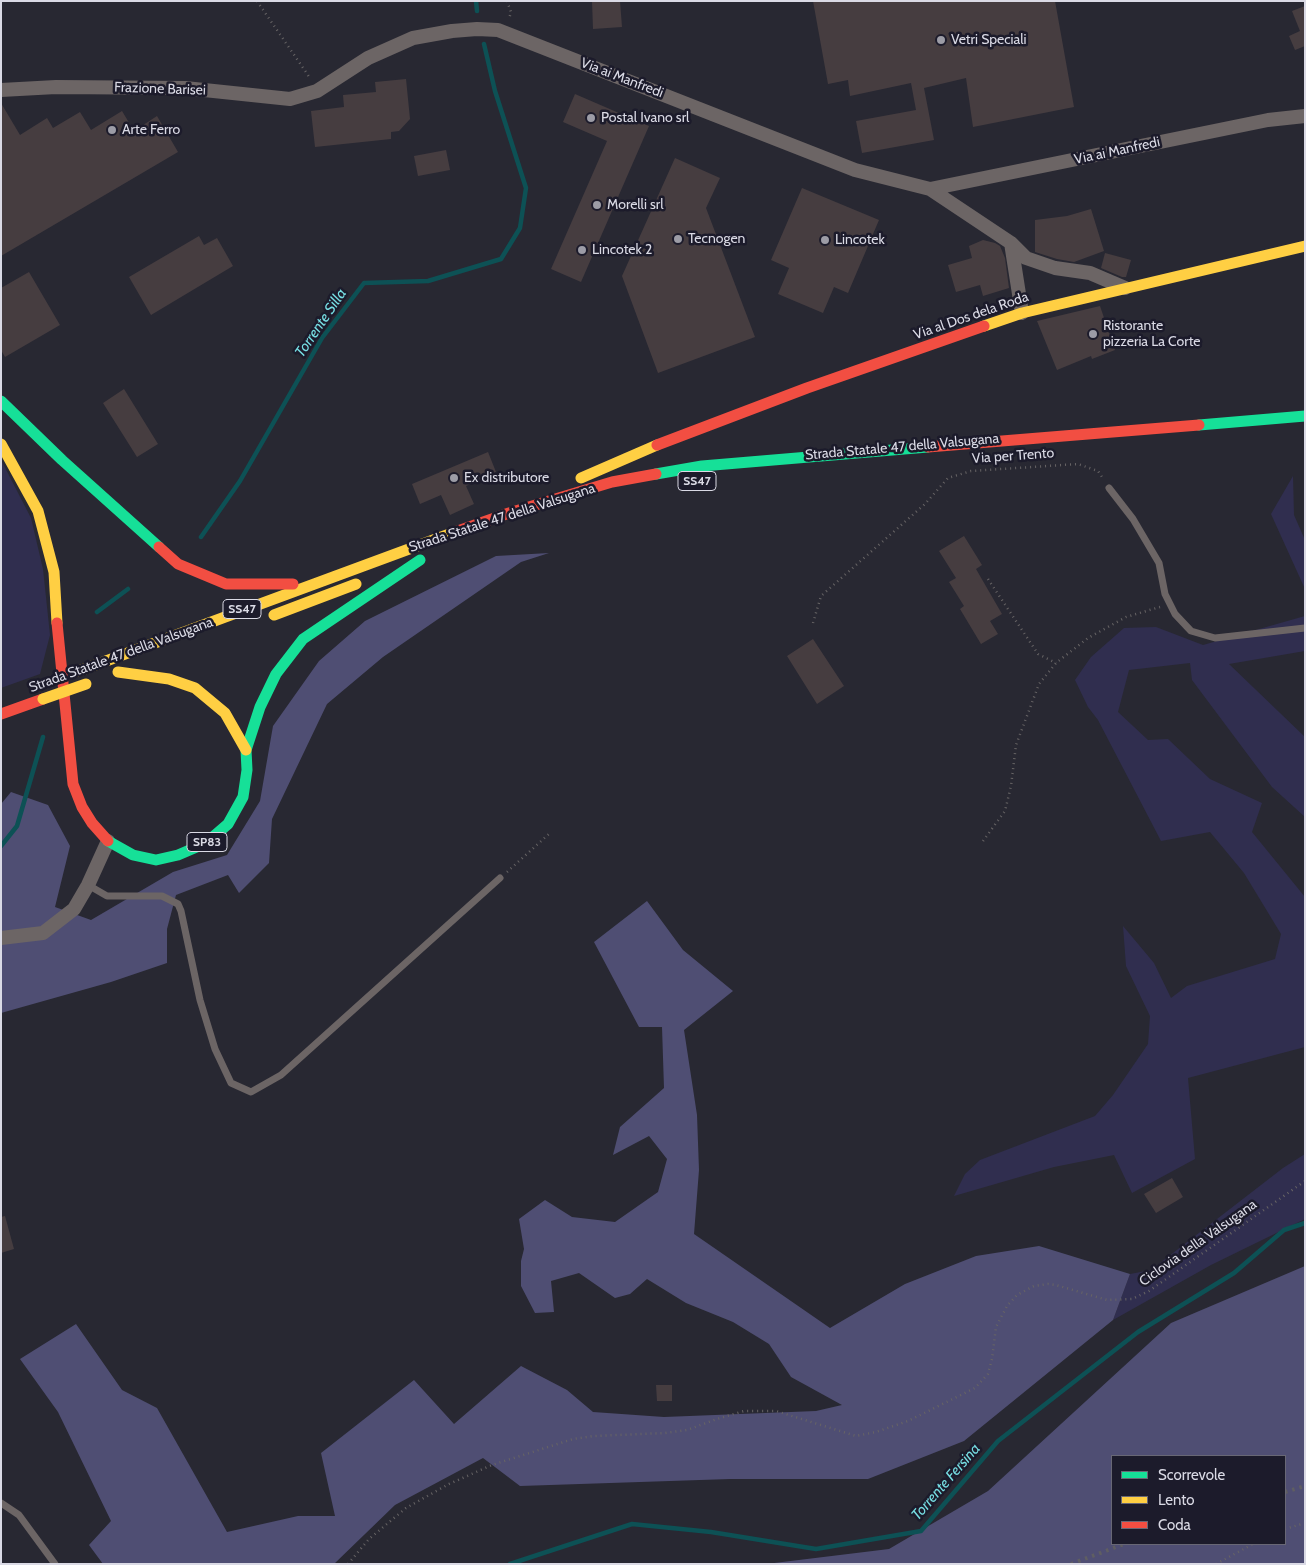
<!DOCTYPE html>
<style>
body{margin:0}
#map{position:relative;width:1306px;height:1565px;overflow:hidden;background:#282832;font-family:Cabin,sans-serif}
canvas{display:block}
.frame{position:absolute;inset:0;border:2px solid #dadae5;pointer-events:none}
.legend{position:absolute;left:1111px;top:1455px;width:175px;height:90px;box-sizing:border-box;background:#1c1b2b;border:1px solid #686775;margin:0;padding:6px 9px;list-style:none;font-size:15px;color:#dadae5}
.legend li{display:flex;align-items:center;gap:10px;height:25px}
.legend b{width:25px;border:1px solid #686775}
</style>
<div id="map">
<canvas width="1306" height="1565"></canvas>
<div class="frame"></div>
<ul class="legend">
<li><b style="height:6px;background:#16e098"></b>Scorrevole</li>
<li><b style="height:6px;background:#ffcf43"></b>Lento</li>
<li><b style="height:6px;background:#f24e42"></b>Coda</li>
</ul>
</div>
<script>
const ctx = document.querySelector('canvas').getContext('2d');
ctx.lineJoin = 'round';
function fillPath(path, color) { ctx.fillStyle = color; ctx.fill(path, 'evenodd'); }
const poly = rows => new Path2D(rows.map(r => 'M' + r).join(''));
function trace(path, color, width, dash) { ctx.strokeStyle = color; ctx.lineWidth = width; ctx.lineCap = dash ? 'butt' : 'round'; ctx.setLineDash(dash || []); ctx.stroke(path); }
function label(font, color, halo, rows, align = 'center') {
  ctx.font = font + ' Cabin,sans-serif'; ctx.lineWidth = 5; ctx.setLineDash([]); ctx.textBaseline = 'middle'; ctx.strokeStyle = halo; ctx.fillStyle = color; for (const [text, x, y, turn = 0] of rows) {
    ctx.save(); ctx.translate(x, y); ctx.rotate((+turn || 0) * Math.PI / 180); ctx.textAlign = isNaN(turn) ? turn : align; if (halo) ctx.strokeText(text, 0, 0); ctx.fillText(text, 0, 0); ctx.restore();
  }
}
fillPath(poly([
 [1,460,31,518,43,569,50,635,40,674,1,688],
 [1293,476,1294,515,1305,540,1305,589,1271,514],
 [1305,616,1305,651,1229,664,1305,737,1305,817,1272,787,1192,680,1190,663,1129,670,1118,712,1148,740,1168,739,1210,779,1262,803,1252,832,1305,897,1305,1047,1188,1078,1195,1159,1132,1193,1114,1155,1054,1167,954,1196,965,1174,980,1160,1095,1116,1113,1095,1148,1044,1150,1016,1126,966,1123,926,1154,963,1171,998,1187,986,1275,959,1281,934,1244,873,1210,832,1161,841,1098,720,1088,707,1075,680,1091,657,1124,628,1156,627,1203,645],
 [1305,1154,1305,1219,1211,1265,1113,1320,1130,1274,1151,1270,1283,1168]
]), '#302e4f');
fillPath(poly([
 [549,553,521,562,383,657,327,704,272,819,269,863,239,893,228,875,176,895,167,929,167,963,111,982,1,1013,1,804,11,792,48,805,70,846,55,907,91,920,173,872,227,855,260,801,273,726,319,661,365,621,496,556],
 [647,901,683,950,733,991,684,1030,697,1115,699,1170,694,1234,830,1328,905,1284,976,1256,1039,1246,1130,1274,1113,1320,964,1441,868,1479,730,1479,520,1486,483,1458,395,1505,334,1564,103,1564,89,1545,111,1521,58,1412,20,1359,76,1324,122,1390,157,1408,227,1532,298,1516,335,1516,321,1453,414,1380,454,1424,521,1366,567,1390,593,1412,664,1417,816,1411,842,1405,791,1377,769,1344,733,1322,686,1303,647,1279,630,1294,615,1298,579,1273,551,1281,554,1312,535,1313,521,1286,521,1261,524,1249,519,1219,545,1200,572,1217,615,1222,658,1192,667,1159,649,1136,613,1155,620,1127,664,1088,662,1027,639,1027,594,942],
 [1305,1266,1305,1564,766,1564,889,1549,988,1491,1171,1323],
 [1112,1456,1285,1456,1285,1544,1112,1544]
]), '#4f4e73');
trace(poly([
 [476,1,477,11],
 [201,537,240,481,322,338,364,283,428,281,501,259,520,228,526,188,495,91,484,44],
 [97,612,128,589],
 [1,846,17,826,43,737],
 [510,1564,632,1524,711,1532,816,1549,921,1531,998,1441,1138,1332,1234,1273,1284,1230,1305,1223]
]), '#0d5155', 4.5);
fillPath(poly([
 [592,1,620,1,622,27,593,29],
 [813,1,1055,1,1074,107,973,127,966,78,924,88,934,140,862,153,856,121,916,110,911,83,850,96,848,80,828,84],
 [1305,6,1305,46,1295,50,1289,36,1300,31,1292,11],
 [406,79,410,119,399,131,391,132,391,139,315,147,311,111,344,107,343,95,376,92,375,82],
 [575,94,649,126,581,282,551,269,607,141,563,122],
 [1,103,20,135,47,118,53,128,80,112,91,130,122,111,134,131,157,116,178,152,1,256],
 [446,150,450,170,418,176,414,156],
 [675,158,720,178,706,208,755,337,658,373,622,276],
 [802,188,879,220,848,293,834,287,823,313,778,294,789,268,771,260],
 [1091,209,1104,251,1074,262,1057,259,1035,252,1035,220,1067,216],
 [199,236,204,245,217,238,233,266,151,315,129,277],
 [983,240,995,243,1000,246,1005,258,1009,288,983,296,980,285,956,292,948,265,972,258,969,246],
 [1105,253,1131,260,1126,277,1122,277,1101,268],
 [29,272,60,325,5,357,1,350,1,288],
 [1100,306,1115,350,1092,359,1091,356,1057,370,1037,321],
 [124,389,158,444,137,457,103,403],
 [488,452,496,472,466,486,474,504,450,515,441,495,420,504,412,484],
 [964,536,982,565,976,569,1002,614,990,621,998,634,981,644,960,609,964,606,949,582,956,578,939,551],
 [813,639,844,686,817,704,787,656],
 [1172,1178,1183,1197,1156,1213,1144,1194],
 [5,1216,14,1249,1,1253,1,1217],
 [656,1385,672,1385,672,1401,657,1401]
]), '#463d40');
trace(poly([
 [257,1,310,78],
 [507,1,511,12,509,19],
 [988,579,1038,654,1056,663],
 [813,623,821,596,925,504,948,478,971,471,1078,464,1098,471,1104,480],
 [983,841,1005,811,1011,786,1016,745,1039,684,1056,663,1088,638,1126,617,1160,607],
 [507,872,550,833],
 [1285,1529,1305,1523],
 [348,1564,369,1539,406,1508,449,1484,492,1465,573,1439,594,1436,665,1433,687,1430,717,1419,744,1411,776,1411,856,1436,876,1432,908,1421,975,1388,988,1374,992,1359,996,1327,1007,1306,1017,1295,1034,1286,1048,1284,1056,1285,1107,1300,1132,1299,1149,1291,1305,1181],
 [1216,1564,1253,1544]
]), '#676465', 2.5, [1, 4]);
trace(poly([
 [1109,488,1133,519,1159,563,1165,594,1175,614,1191,631,1215,638,1305,628],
 [88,885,107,896,162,896,178,904,181,911,200,1000,215,1049,231,1083,251,1092,281,1075,500,878],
 [1,1503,19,1515,55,1564]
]), '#6c6565', 7);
trace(poly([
 [1,90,56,87,185,88,290,99,317,91,368,58,413,38,452,31,477,29,498,30,855,170,930,189,1268,120,1305,116],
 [930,189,1011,243,1026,258,1055,268,1090,273,1125,288],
 [1011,243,1022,313],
 [1,938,43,933,74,909,88,885,108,841]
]), '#6c6565', 14);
trace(poly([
 [1,401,62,460,159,547],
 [1199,425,1305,416],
 [656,474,702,466,928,447],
 [108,841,133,855,156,860,178,855,206,843,228,824,243,797,247,770,246,750,260,707,276,674,303,639,420,560]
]), '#16e098', 11);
trace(poly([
 [984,326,1022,313,1305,246],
 [1,444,38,511,54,572,57,623],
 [581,478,657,445],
 [274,615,356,584],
 [79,671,455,532],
 [118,672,169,679,195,688,225,713,246,750]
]), '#ffcf43', 11);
trace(poly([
 [657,445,807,388,984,326],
 [928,447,1199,425],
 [455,532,509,513,612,482,656,474],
 [159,547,178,564,226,584,293,584],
 [57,623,73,784,82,807,92,823,108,841],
 [1,714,43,699]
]), '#f24e42', 11);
trace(poly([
 [1285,1492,1305,1486],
 [1071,1564,1124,1544]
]), '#5f5e62', 4, [2.5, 5]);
trace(poly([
 [43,699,86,684]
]), '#ffcf43', 11);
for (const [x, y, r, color] of [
 [941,40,5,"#9c9ca6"],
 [591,118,5,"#9c9ca6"],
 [112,130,5,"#9c9ca6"],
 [597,205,5,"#9c9ca6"],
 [678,239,5,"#9c9ca6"],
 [825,240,5,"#9c9ca6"],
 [582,250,5,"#9c9ca6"],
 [1093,334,5,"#9c9ca6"],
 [454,478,5,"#9c9ca6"]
]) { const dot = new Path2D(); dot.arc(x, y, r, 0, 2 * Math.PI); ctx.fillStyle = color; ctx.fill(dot); trace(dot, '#1c1b2b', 2); }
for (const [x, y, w] of [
 [697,481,38],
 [242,609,38],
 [207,842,40]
]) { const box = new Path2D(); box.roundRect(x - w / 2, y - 9.5, w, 19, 4); ctx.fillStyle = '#1c1b2b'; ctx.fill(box); trace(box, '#dadae5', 1); }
label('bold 12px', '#dadae5', null, [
 ["SS47",697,481],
 ["SS47",242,609],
 ["SP83",207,842]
]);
label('14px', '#dadae5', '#1c1b2b', [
 ["Vetri Speciali",951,40],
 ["Postal Ivano srl",601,118],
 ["Arte Ferro",122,130],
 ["Morelli srl",607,205],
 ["Tecnogen",688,239],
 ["Lincotek",835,240],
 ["Lincotek 2",592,250],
 ["Ristorante",1103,326],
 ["pizzeria La Corte",1103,342],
 ["Ex distributore",464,478]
], 'left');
label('14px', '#dadae5', '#1c1b2b', [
 ["Via ai Manfredi",622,78,21],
 ["Frazione Barisei",160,89,2],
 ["Via ai Manfredi",1117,151,-12],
 ["Via al Dos dela Roda",971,316,-19],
 ["Strada Statale 47 della Valsugana",902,447,-5],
 ["Via per Trento",1013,456,-4],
 ["Strada Statale 47 della Valsugana",502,518,-18],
 ["Strada Statale 47 della Valsugana",121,655,-20],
 ["Ciclovia della Valsugana",1198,1243,-35]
]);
label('italic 15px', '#76dde2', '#1c1b2b', [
 ["Torrente Silla",321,323,-56],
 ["Torrente Fersina",946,1482,-49]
]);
</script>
